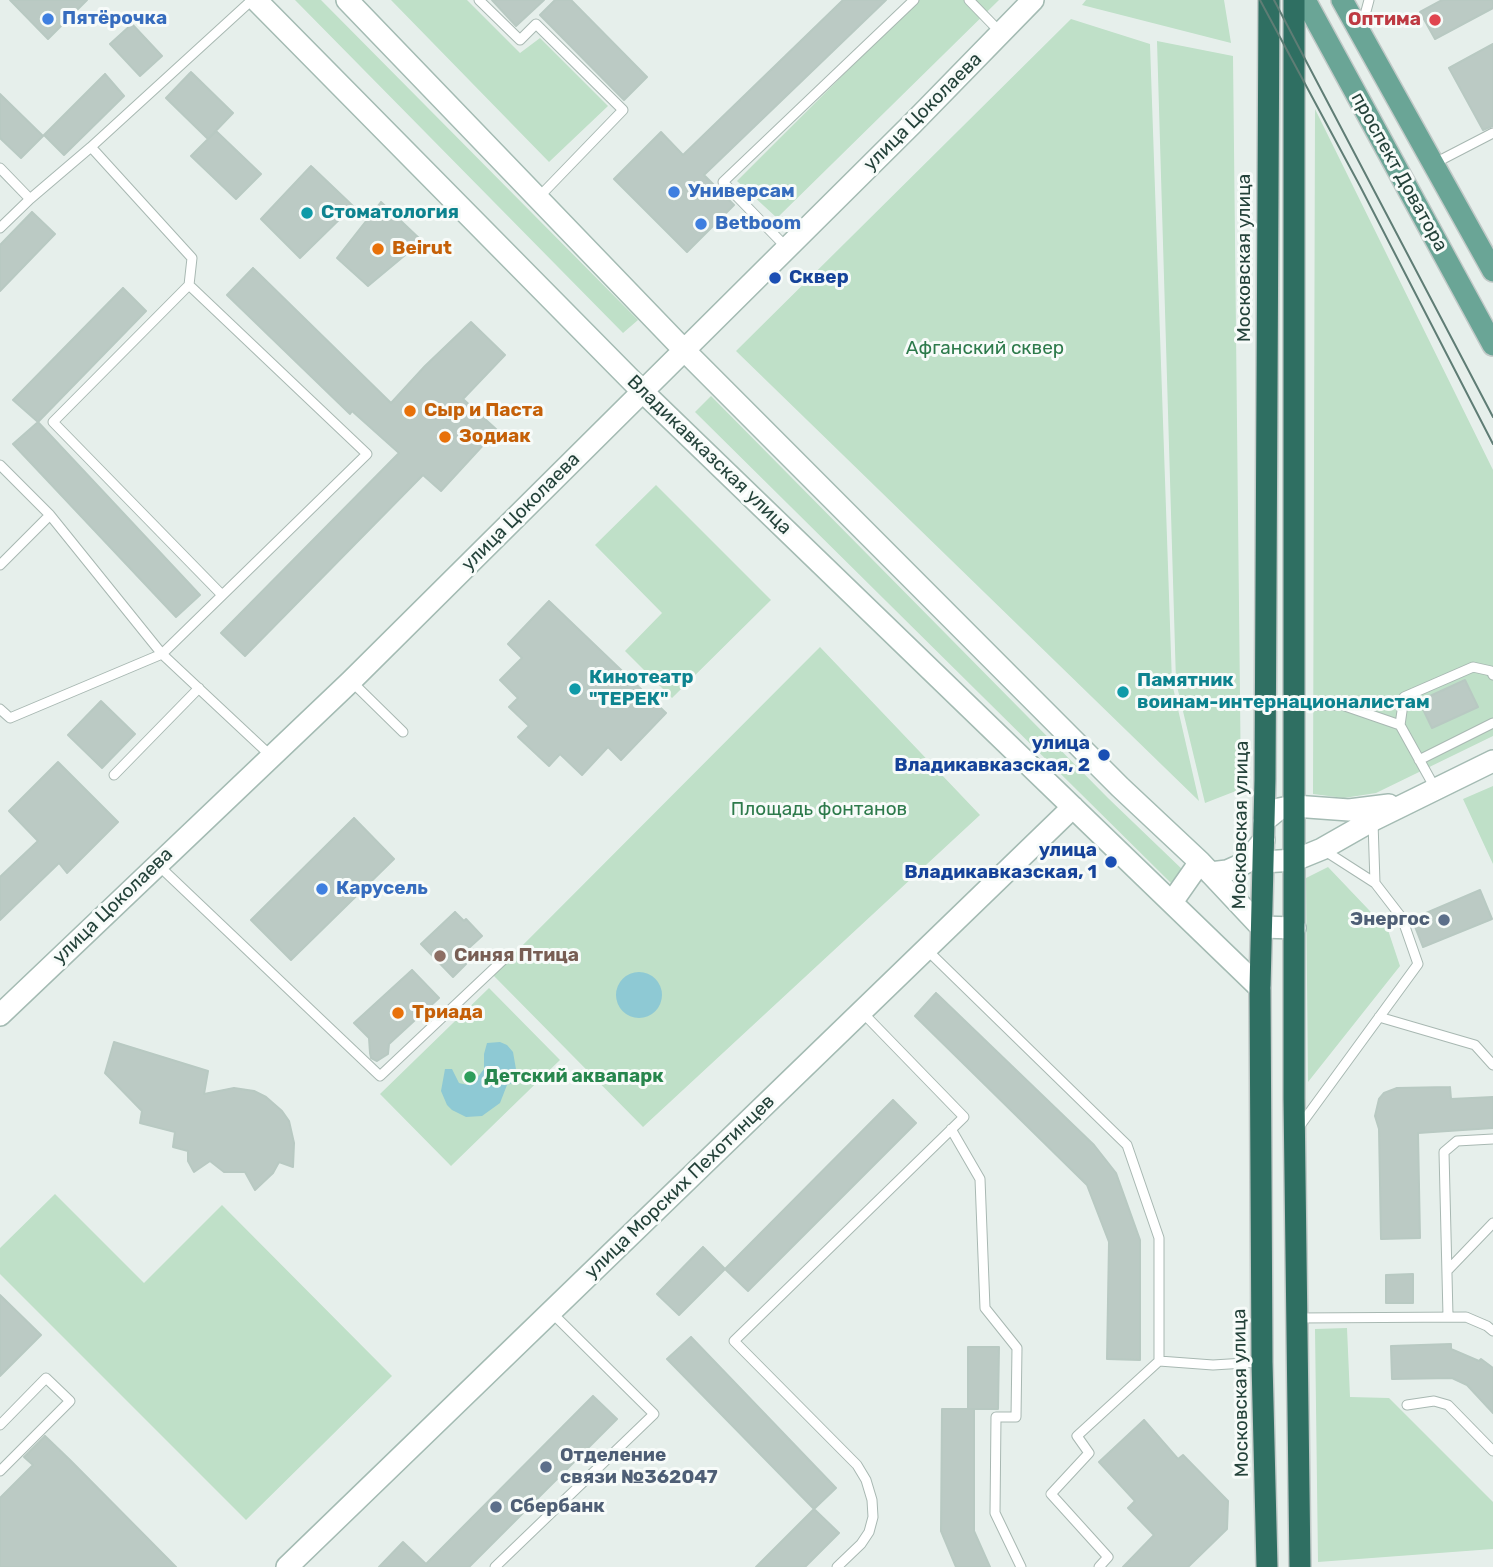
<!DOCTYPE html>
<meta charset="utf-8">
<style>
body{margin:0}
canvas{display:block;background:#e6efeb}
</style>
<canvas width="1493" height="1567"></canvas>
<script>
const ctx = document.querySelector('canvas').getContext('2d');
ctx.lineJoin = 'round';
function fillPath(path, color) { ctx.fillStyle = color; ctx.fill(path, 'evenodd'); }
const poly = rows => new Path2D(rows.map(r => 'M' + r).join(''));
function trace(path, color, width, dash) { ctx.strokeStyle = color; ctx.lineWidth = width; ctx.lineCap = dash ? 'butt' : 'round'; ctx.setLineDash(dash || []); ctx.stroke(path); }
function label(font, color, halo, rows, align = 'center') {
  ctx.font = font + ' Rubik,sans-serif'; ctx.lineWidth = 6; ctx.setLineDash([]); ctx.textBaseline = 'middle'; ctx.strokeStyle = halo; ctx.fillStyle = color; for (const [text, x, y, turn = 0] of rows) {
    ctx.save(); ctx.translate(x, y); ctx.rotate((+turn || 0) * Math.PI / 180); ctx.textAlign = isNaN(turn) ? turn : align; if (halo) ctx.strokeText(text, 0, 0); ctx.fillText(text, 0, 0); ctx.restore();
  }
}
fillPath(poly([
 [295,0,321,0,638,320,623,333],
 [391,0,467,0,520,53,540,38,608,106,549,162],
 [918,0,999,0,777,218,737,181],
 [1086,0,1224,0,1231,43,1082,5],
 [1071,19,1150,44,1172,683,1199,801,736,351],
 [1157,41,1233,56,1241,789,1205,803,1176,682],
 [1315,109,1493,470,1493,736,1376,793,1344,798,1313,794],
 [711,396,1108,798,1185,872,1173,885,695,412],
 [656,485,771,600,672,698,625,651,662,613,595,545],
 [820,647,980,815,643,1127,493,975],
 [1493,786,1493,864,1463,799],
 [1328,867,1388,930,1400,966,1308,1082,1306,878],
 [489,988,560,1060,451,1166,380,1094],
 [55,1194,144,1283,222,1205,392,1376,246,1520,0,1274,0,1248],
 [1347,1328,1350,1397,1389,1398,1493,1502,1493,1549,1318,1562,1315,1329]
]), '#bfe0c8');
fillPath(poly([
 '616 995a23 23 0 1 1 46 0a23 23 0 1 1-46 0Z',
 [500,1042,507,1045,513,1052,517,1075,515,1082,507,1085,500,1103,482,1116,466,1117,452,1110,447,1105,441,1091,445,1069,452,1069,459,1083,468,1085,474,1082,484,1069,484,1054,487,1043]
]), '#8ec9d4');
const building = poly([
 [10,0,87,0,48,39,10,0],
 [492,0,544,0,516,26,492,0],
 [555,0,571,0,647,77,624,100,540,15,555,0],
 [843,0,886,0,704,175,734,205,687,252,614,179,661,132,683,155,843,0],
 [1442,0,1493,0,1493,8,1435,39,1420,12,1442,0],
 [132,24,162,56,140,76,110,44,132,24],
 [1493,44,1493,126,1483,130,1449,68,1493,44],
 [191,72,233,113,208,139,166,98,191,72],
 [105,74,124,96,64,155,44,135,105,74],
 [0,94,43,136,21,158,0,138,0,94],
 [216,131,261,174,236,199,191,156,216,131],
 [311,166,353,206,300,258,261,219,311,166],
 [381,202,422,241,368,286,337,258,381,202],
 [32,212,55,234,0,291,0,245,32,212],
 [253,268,391,403,425,366,471,322,505,355,463,399,497,430,441,491,423,475,245,656,221,633,399,453,352,411,350,414,227,295,253,268],
 [123,288,146,311,38,422,13,400,123,288],
 [38,422,200,595,176,617,13,444,38,422],
 [549,601,666,713,621,760,608,747,582,775,560,754,549,766,518,737,529,726,509,707,518,698,500,680,522,658,508,644,549,601],
 [1465,680,1478,707,1432,728,1419,701,1465,680],
 [101,701,135,734,102,768,68,735,101,701],
 [58,762,118,822,67,873,59,863,0,920,0,877,38,841,9,811,58,762],
 [354,818,394,859,291,960,251,920,354,818],
 [1480,890,1492,919,1423,947,1412,919,1480,890],
 [455,912,464,921,466,919,482,936,459,957,466,964,453,977,421,944,455,912],
 [412,970,439,998,389,1044,388,1054,377,1061,371,1058,370,1053,369,1038,354,1023,412,970],
 [936,993,1094,1145,1116,1173,1140,1240,1140,1360,1107,1359,1109,1242,1087,1185,915,1016,936,993],
 [114,1042,208,1071,204,1094,234,1088,254,1091,266,1097,282,1111,289,1121,294,1143,293,1167,279,1162,273,1173,255,1190,245,1172,224,1172,210,1161,194,1172,188,1161,188,1151,173,1147,175,1132,140,1123,142,1111,105,1073,114,1042],
 [1450,1087,1451,1099,1493,1097,1493,1128,1418,1133,1420,1238,1381,1239,1379,1129,1375,1116,1379,1099,1384,1093,1397,1088,1450,1087],
 [893,1100,916,1123,748,1291,725,1269,893,1100],
 [703,1247,725,1269,679,1315,657,1294,703,1247],
 [1413,1274,1413,1303,1386,1303,1386,1275,1413,1274],
 [0,1295,41,1335,0,1376,0,1295],
 [691,1337,836,1488,814,1509,667,1359,691,1337],
 [1451,1344,1451,1349,1479,1361,1481,1359,1493,1368,1493,1413,1467,1385,1452,1378,1392,1379,1391,1346,1451,1344],
 [968,1347,999,1347,998,1409,968,1409,968,1347],
 [593,1396,617,1419,469,1567,379,1567,403,1542,426,1564,593,1396],
 [942,1409,974,1409,974,1531,990,1567,956,1567,941,1531,942,1409],
 [1144,1420,1178,1459,1183,1455,1228,1501,1227,1529,1188,1567,1123,1567,1154,1535,1128,1508,1135,1501,1099,1462,1144,1420],
 [45,1436,70,1460,176,1567,0,1567,0,1498,33,1465,24,1457,45,1436],
 [814,1509,839,1533,805,1567,756,1567,814,1509]
]);
fillPath(building, '#bbcac4');
trace(building, '#b8c9c2', 2);
const lane = poly([
 [252,0,91,147,192,258,189,285,367,454,162,654,271,756],
 [479,0,520,40,536,24,623,110,538,198],
 [969,0,1001,33],
 [1357,24,1365,15,1369,0],
 [1433,164,1493,133],
 [0,168,30,199,91,147],
 [0,228,30,199],
 [787,248,723,182,914,0],
 [189,285,53,422,222,595],
 [0,465,50,515],
 [0,565,50,515,162,654,10,718,0,709],
 [351,681,403,732],
 [1293,706,1342,705,1400,725],
 [1419,760,1493,723],
 [114,775,199,688],
 [1435,788,1400,725,1404,697,1473,667,1491,671,1493,675],
 [1373,822,1375,883],
 [158,865,380,1076,503,960],
 [926,949,1127,1145,1159,1238,1159,1361,1213,1365,1261,1362],
 [1379,1017,1475,1045,1493,1065],
 [1299,1127,1418,964,1402,918,1375,883,1322,849],
 [951,1129,980,1179,985,1308,1017,1348,1016,1417,996,1417,995,1513,1021,1567],
 [1447,1271,1493,1223],
 [1448,1316,1444,1152,1457,1141,1493,1139],
 [1298,1318,1466,1317,1487,1326,1493,1331],
 [1407,1405,1434,1401,1448,1405,1493,1451],
 [0,1425,46,1378,70,1401,0,1471],
 [495,1567,654,1414,551,1312],
 [837,1567,861,1544,869,1532,873,1517,872,1500,866,1480,857,1465,734,1341,964,1117,862,1012],
 [1099,1567,1108,1557,1051,1494,1089,1453,1077,1436,1159,1361]
]);
const secondary = poly([
 [256,0,642,391,1260,988],
 [347,0,684,350,1120,787,1200,862,1261,927,1295,928],
 [1264,821,1279,809,1294,806,1349,810,1389,805],
 [1263,862,1295,860,1322,849,1373,820,1493,761],
 [1210,873,1227,871,1245,863,1264,840],
 [1172,902,1200,862],
 [0,1015,351,681,912,124,1033,0],
 [287,1567,1073,807]
]);
const primary = poly([
 [1305,0,1493,345],
 [1342,0,1493,271]
]);
const highway = poly([
 [1294,0,1294,1098,1300,1567],
 [1267,1567,1262,1362,1260,988,1265,780,1269,0]
]);
trace(lane, '#a8b8b2', 11);
trace(secondary, '#a4bbb3', 24);
trace(primary, '#c2cac8', 24);
trace(highway, '#c2cac8', 24);
trace(lane, '#fff', 9);
trace(secondary, '#fff', 21);
trace(primary, '#6aa596', 21);
trace(highway, '#2f6f62', 21);
trace(poly([
 [1260,0,1360,186,1493,444],
 [1274,0,1493,417]
]), '#5f7d75', 2);
for (const [x, y, r, color] of [
 [48,19,7,"#3f7fe0"],
 [1435,20,7,"#e0444e"],
 [674,192,7,"#3f7fe0"],
 [307,213,7,"#0f9aa8"],
 [701,224,7,"#3f7fe0"],
 [378,249,7,"#e8710a"],
 [775,278,7,"#1a4fb4"],
 [410,411,7,"#e8710a"],
 [445,437,7,"#e8710a"],
 [575,689,7,"#0f9aa8"],
 [1123,692,7,"#0f9aa8"],
 [1104,755,7,"#1a4fb4"],
 [1111,862,7,"#1a4fb4"],
 [322,889,7,"#3f7fe0"],
 [1444,920,7,"#5c6f8a"],
 [440,956,7,"#8d6e63"],
 [398,1013,7,"#e8710a"],
 [470,1077,7,"#2e9e5b"],
 [546,1467,7,"#5c6f8a"],
 [496,1507,7,"#5c6f8a"]
]) { const dot = new Path2D(); dot.arc(x, y, r, 0, 2 * Math.PI); ctx.fillStyle = color; ctx.fill(dot); trace(dot, '#f7fbf9', 2.5); }
label('bold 19px', '#366cbe', '#f7fbf9', [
 ["Пятёрочка",62,19],
 ["Универсам",688,192],
 ["Betboom",715,224],
 ["Карусель",336,889]
], 'left');
label('bold 19px', '#be3a42', '#f7fbf9', [
 ["Оптима",1421,20]
], 'right');
label('19px', '#24423a', '#f7fbf9', [
 ["улица Цоколаева",923,112,-45],
 ["проспект Доватора",1399,172,61],
 ["Московская улица",1245,258,-90],
 ["Владикавказская улица",709,455,44],
 ["улица Цоколаева",521,512,-45],
 ["Московская улица",1241,825,-89],
 ["улица Цоколаева",113,906,-44],
 ["улица Морских Пехотинцев",680,1187,-44],
 ["Московская улица",1241,1393,-91]
]);
label('bold 19px', '#0d838f', '#f7fbf9', [
 ["Стоматология",321,213],
 ["Кинотеатр",589,678],
 ["\"ТЕРЕК\"",589,700],
 ["Памятник",1137,681],
 ["воинам-интернационалистам",1137,703]
], 'left');
label('bold 19px', '#c56008', '#f7fbf9', [
 ["Beirut",392,249],
 ["Сыр и Паста",424,411],
 ["Зодиак",459,437],
 ["Триада",412,1013]
], 'left');
label('bold 19px', '#164399', '#f7fbf9', [
 ["Сквер",789,278,"left"],
 ["улица",1090,744],
 ["Владикавказская, 2",1090,766],
 ["улица",1097,851],
 ["Владикавказская, 1",1097,873]
], 'right');
label('19px', '#2d7a4b', '#f7fbf9', [
 ["Афганский сквер",985,349],
 ["Площадь фонтанов",819,810]
]);
label('bold 19px', '#4e5e75', '#f7fbf9', [
 ["Энергос",1430,920,"right"],
 ["Отделение",560,1456],
 ["связи №362047",560,1478],
 ["Сбербанк",510,1507]
], 'left');
label('bold 19px', '#785e54', '#f7fbf9', [
 ["Синяя Птица",454,956]
], 'left');
label('bold 19px', '#27864d', '#f7fbf9', [
 ["Детский аквапарк",484,1077]
], 'left');
</script>
